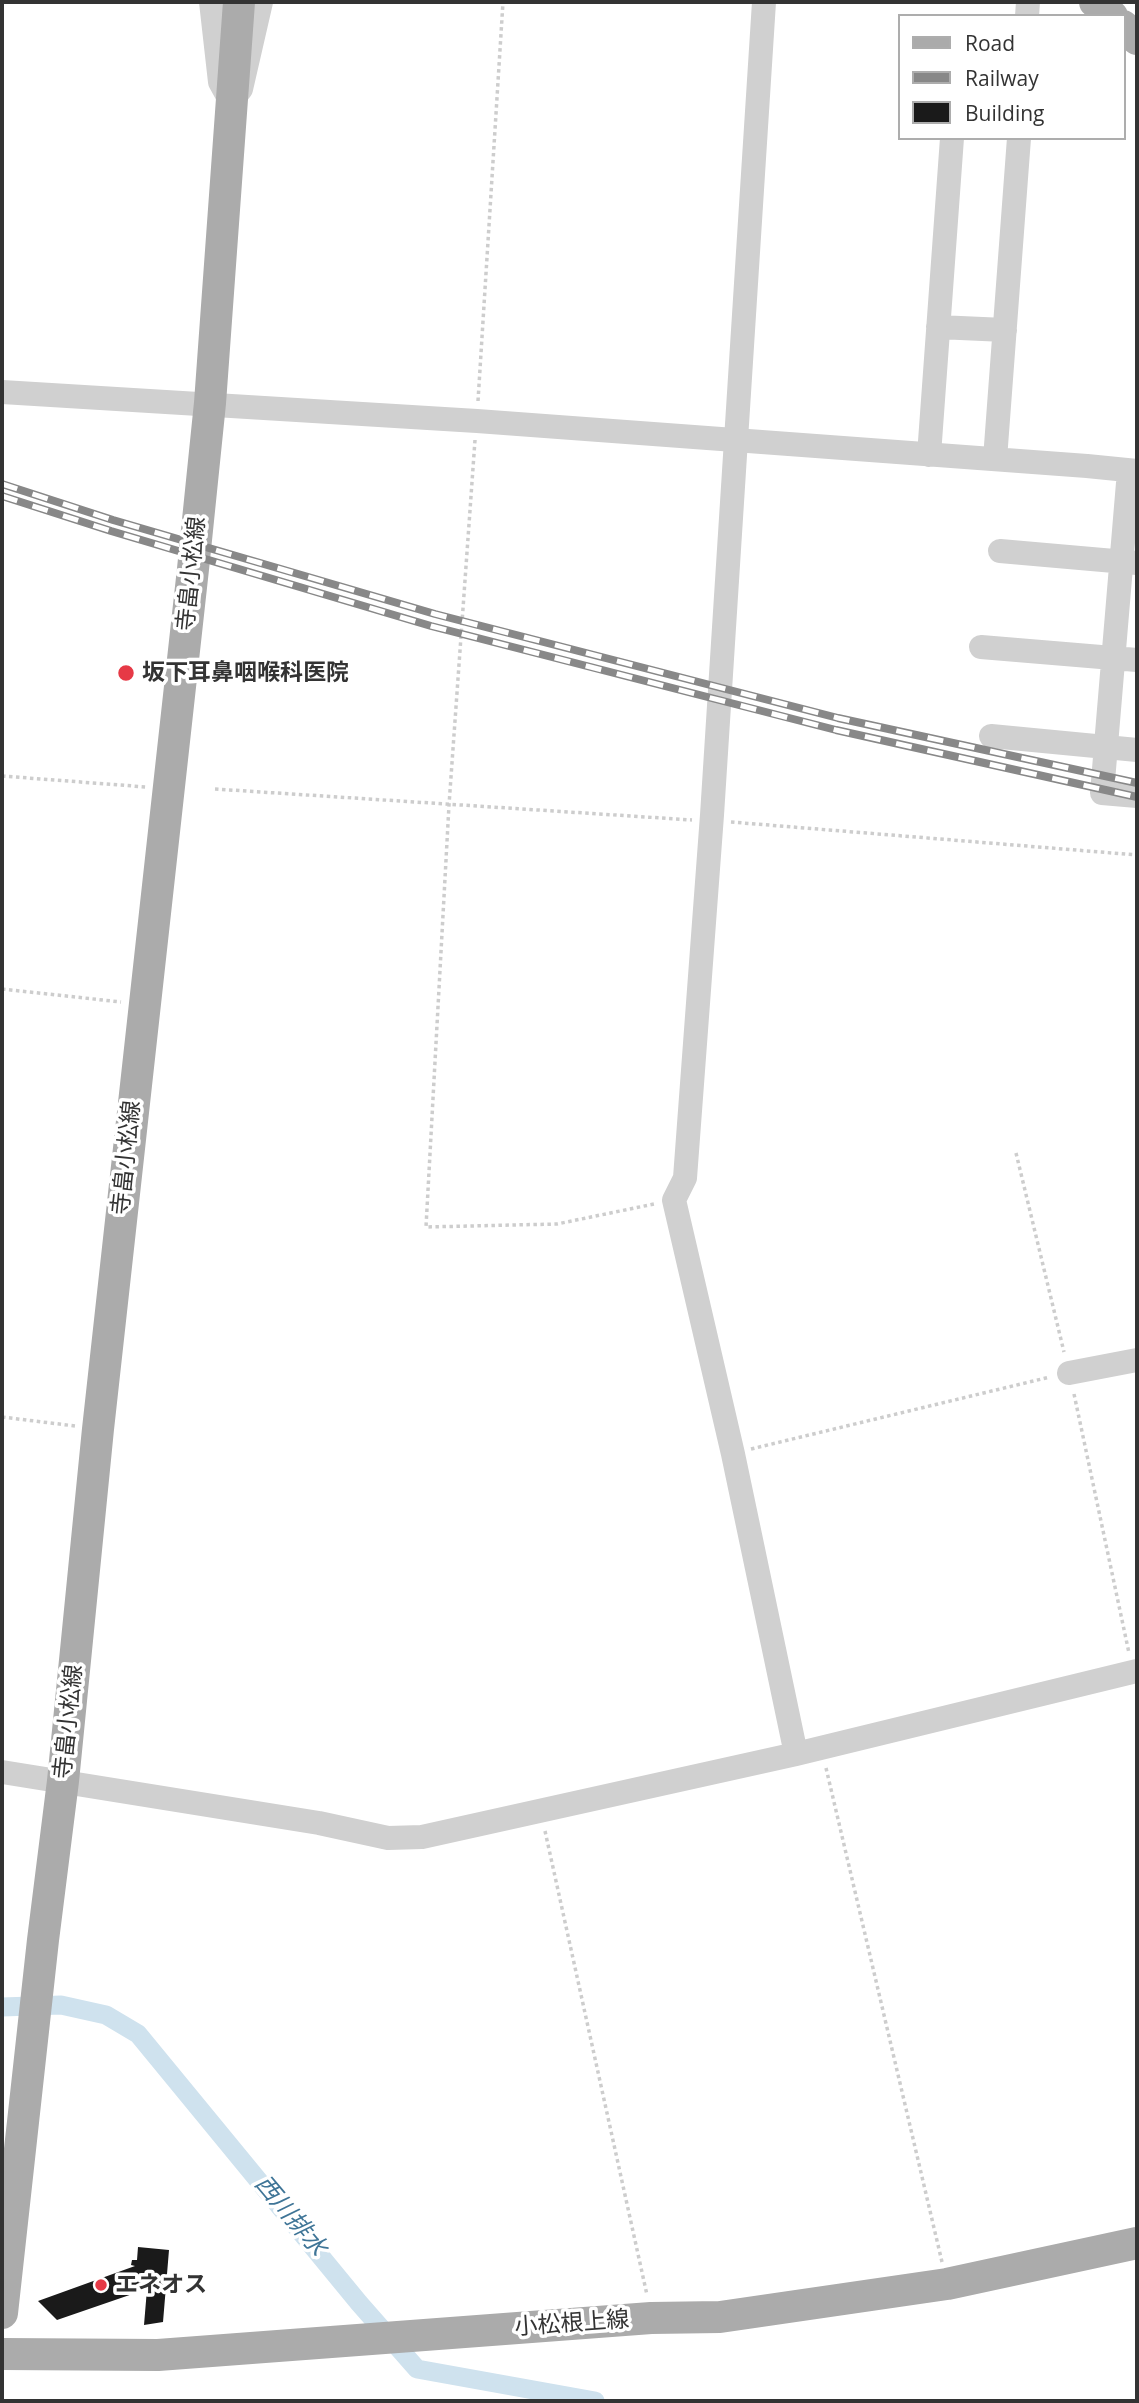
<!DOCTYPE html>
<meta charset="utf-8">
<style>
body{margin:0}
#map{position:relative;width:1139px;height:2403px;overflow:hidden;background:#fff;font-family:"Open Sans",sans-serif}
canvas{display:block}
.frame{position:absolute;inset:0;border:4px solid #333;pointer-events:none}
.legend{position:absolute;left:898px;top:14px;width:228px;height:126px;box-sizing:border-box;background:#fff;border:2px solid #adadad;margin:0;padding:9px 12px;list-style:none;font-size:21px;color:#333}
.legend li{display:flex;align-items:center;gap:14px;height:35px}
.legend b{width:35px;border:2px solid #adadad}
</style>
<div id="map">
<canvas width="1139" height="2403"></canvas>
<div class="frame"></div>
<ul class="legend">
<li><b style="height:9px;background:#ababab"></b>Road</li>
<li><b style="height:9px;background:#888"></b>Railway</li>
<li><b style="height:19px;background:#1a1a1a"></b>Building</li>
</ul>
</div>
<script>
const ctx = document.querySelector('canvas').getContext('2d');
ctx.lineJoin = 'round';
const poly = rows => new Path2D(rows.map(r => 'M' + r).join(''));
function trace(path, color, width, dash) { ctx.strokeStyle = color; ctx.lineWidth = width; ctx.lineCap = dash ? 'butt' : 'round'; ctx.setLineDash(dash || []); ctx.stroke(path); }
function fillPath(path, color) { ctx.fillStyle = color; ctx.fill(path, 'evenodd'); }
function label(font, color, halo, rows, align = 'center') {
  ctx.font = font + ' "Open Sans","Noto Sans JP",sans-serif'; ctx.lineWidth = 7; ctx.setLineDash([]); ctx.textBaseline = 'middle'; ctx.strokeStyle = halo; ctx.fillStyle = color; for (const [text, x, y, turn = 0] of rows) {
    ctx.save(); ctx.translate(x, y); ctx.rotate((+turn || 0) * Math.PI / 180); ctx.textAlign = isNaN(turn) ? turn : align; if (halo) ctx.strokeText(text, 0, 0); ctx.fillText(text, 0, 0); ctx.restore();
  }
}
trace(poly([
 [2,2007,61,2005,106,2015,138,2034,359,2303,417,2369,595,2401]
]), '#cfe2ee', 19);
fillPath(poly([
 [138,2247,169,2250,163,2322,144,2325,147,2289,57,2320,38,2301,135,2266,131,2265,132,2260,137,2260]
]), '#1a1a1a');
trace(poly([
 [478,401,503,2],
 [475,440,449,805,426,1227,557,1224,654,1204],
 [2,776,146,787],
 [215,789,692,820],
 [731,822,1137,855],
 [2,989,121,1002],
 [1016,1153,1064,1352],
 [1074,1394,1129,1653],
 [2,1417,75,1426],
 [751,1449,1050,1377],
 [826,1768,942,2262],
 [545,1831,647,2295]
]), '#cdcdcd', 3.5, [3.5, 3.5]);
trace(poly([
 [211,2,220,82,231,102,241,89,261,2],
 [764,2,712,815,685,1178,674,1200,733,1454,796,1754],
 [1027,16,1028,2],
 [938,327,1005,330],
 [2,392,477,421,1087,466,1137,471],
 [929,455,952,138],
 [995,459,1019,138],
 [1129,471,1102,793,1137,796],
 [1000,551,1137,563],
 [981,647,1137,660],
 [991,736,1137,750],
 [1069,1373,1137,1360],
 [2,1772,319,1823,388,1838,422,1837,796,1754,1137,1671]
]), '#d0d0d0', 24);
trace(poly([
 [1095,2,1112,16],
 [1123,26,1137,39],
 [2,2313,43,1940,63,1781,98,1429,193,569,210,403,239,2],
 [2,2354,158,2355,651,2318,720,2317,947,2284,1137,2243]
]), '#ababab', 32);
const rail = poly([
 [2,484,113,520,435,614,838,718,1137,783],
 [2,496,111,531,431,626,836,730,1137,797]
]);
trace(rail, '#888', 8);
trace(rail, '#fff', 5, [16]);
for (const [x, y, r, color] of [
 [126,673,9,"#e63946"],
 [101,2285,7,"#e63946"]
]) { const dot = new Path2D(); dot.arc(x, y, r, 0, 2 * Math.PI); ctx.fillStyle = color; ctx.fill(dot); trace(dot, '#fff', 2.5); }
label('23px', '#333', '#fff', [
 ["寺畠小松線",192,574,-84],
 ["寺畠小松線",127,1158,-84],
 ["寺畠小松線",69,1722,-84],
 ["小松根上線",572,2324,-4]
]);
label('bold 23px', '#333', '#fff', [
 ["坂下耳鼻咽喉科医院",142,673],
 ["エネオス",115,2285]
], 'left');
label('italic 24px', '#3f7597', '#fff', [
 ["西川排水",290,2216,50]
]);
</script>
